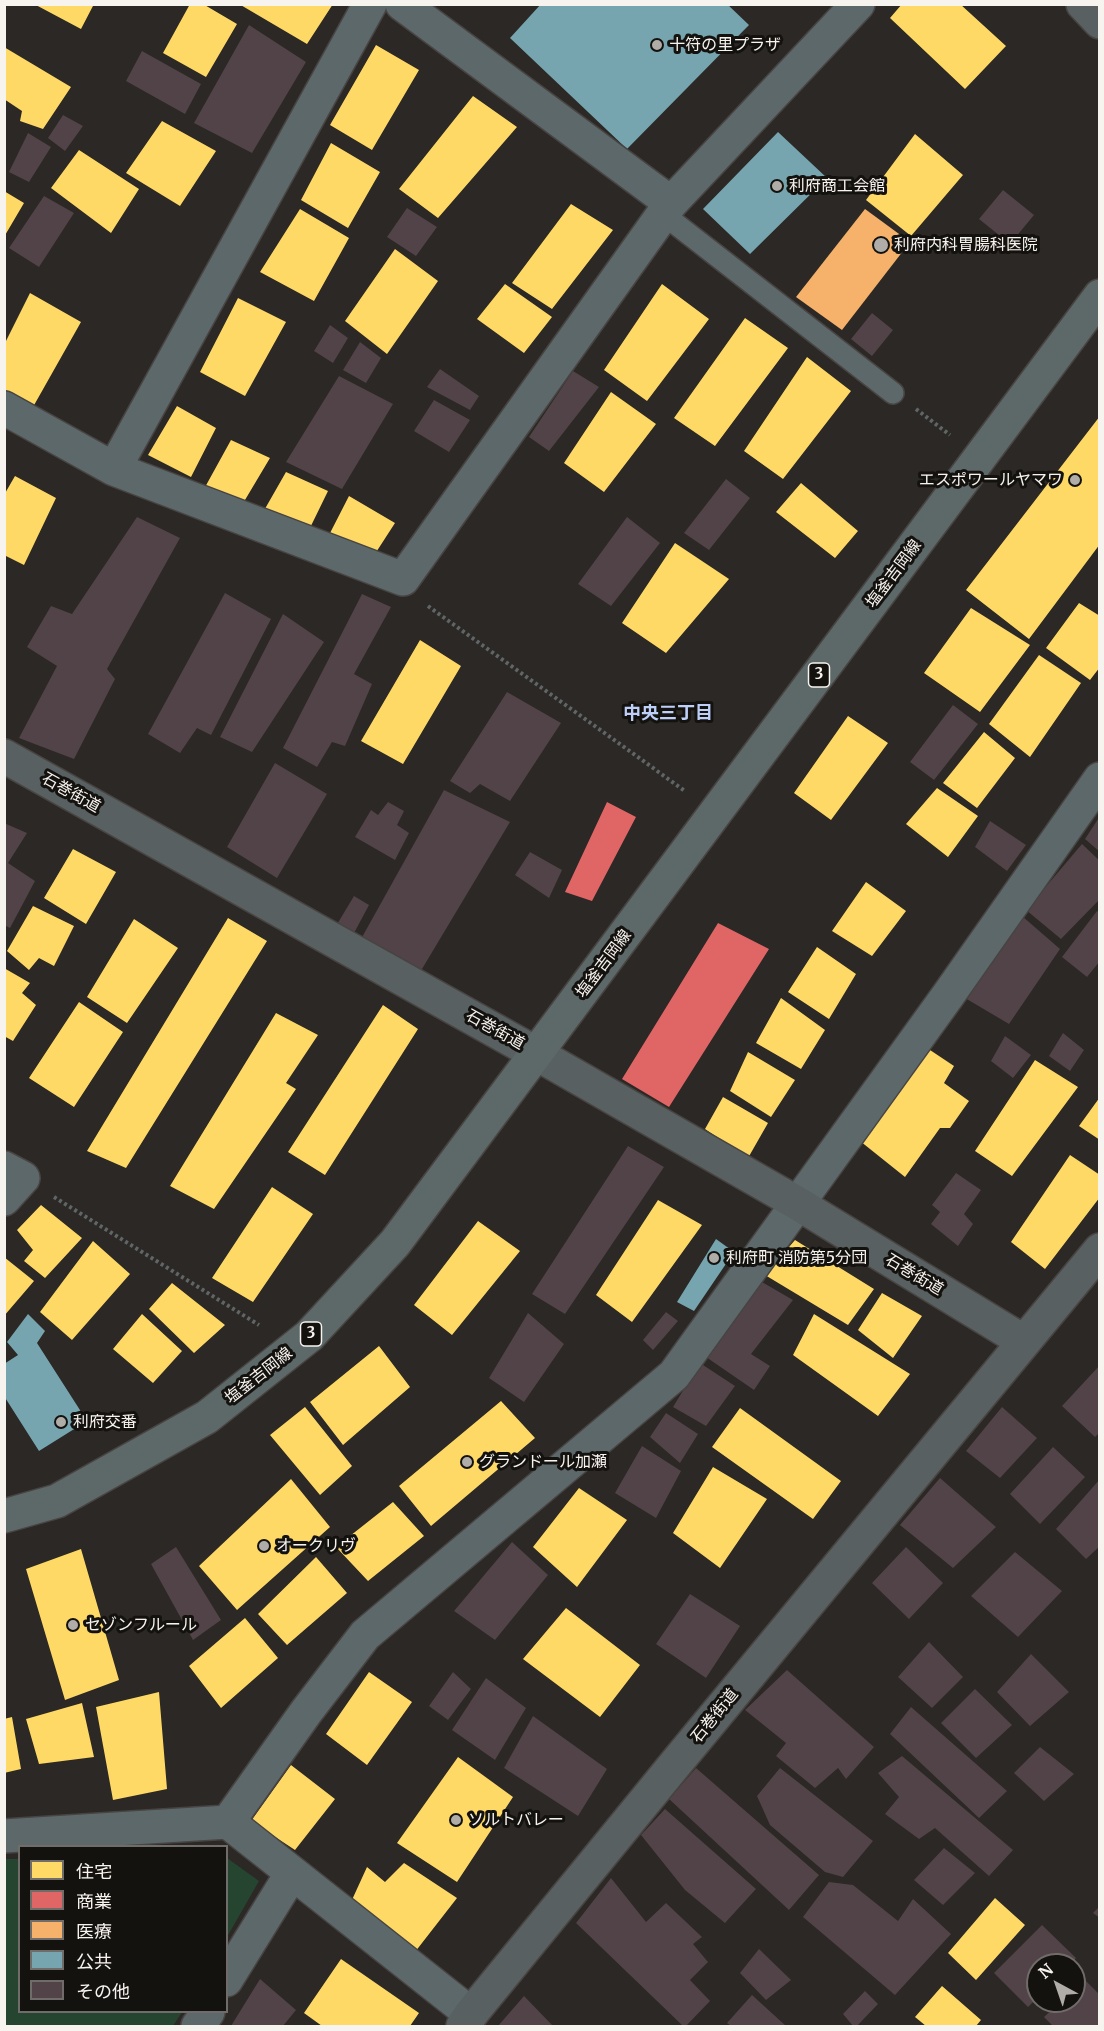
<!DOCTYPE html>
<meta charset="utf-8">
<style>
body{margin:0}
#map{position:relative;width:1104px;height:2031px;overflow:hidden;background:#2b2825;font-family:Merriweather,"Noto Sans JP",serif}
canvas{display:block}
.frame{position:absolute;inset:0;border:6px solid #f7f3ef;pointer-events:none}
.legend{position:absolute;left:18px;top:1845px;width:210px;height:168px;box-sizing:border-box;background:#14120f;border:2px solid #6f6c69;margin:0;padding:8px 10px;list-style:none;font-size:18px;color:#f7f3ef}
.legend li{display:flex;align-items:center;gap:12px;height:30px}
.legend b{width:30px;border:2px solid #6f6c69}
.north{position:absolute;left:1026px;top:1953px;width:60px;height:60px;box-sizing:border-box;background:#14120f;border:2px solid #6f6c69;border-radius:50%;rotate:320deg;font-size:16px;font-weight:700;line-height:24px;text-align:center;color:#f7f3ef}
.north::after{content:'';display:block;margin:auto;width:21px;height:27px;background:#b0aca8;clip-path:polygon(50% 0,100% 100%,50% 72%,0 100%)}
</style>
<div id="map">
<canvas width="1104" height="2031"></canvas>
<div class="frame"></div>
<ul class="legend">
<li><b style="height:16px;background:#ffd966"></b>住宅</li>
<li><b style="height:16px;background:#e06666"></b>商業</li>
<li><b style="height:16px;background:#f6b26b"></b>医療</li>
<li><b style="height:16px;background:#76a5af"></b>公共</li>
<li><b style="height:16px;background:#514347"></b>その他</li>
</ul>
<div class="north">N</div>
</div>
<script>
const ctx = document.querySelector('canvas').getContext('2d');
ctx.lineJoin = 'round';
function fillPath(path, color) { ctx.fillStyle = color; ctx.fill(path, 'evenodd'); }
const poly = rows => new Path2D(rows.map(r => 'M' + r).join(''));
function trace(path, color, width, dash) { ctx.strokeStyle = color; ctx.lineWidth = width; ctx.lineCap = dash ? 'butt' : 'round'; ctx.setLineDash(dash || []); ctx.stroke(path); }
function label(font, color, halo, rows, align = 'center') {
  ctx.font = font + ' Merriweather,"Noto Sans JP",serif'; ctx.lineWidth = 6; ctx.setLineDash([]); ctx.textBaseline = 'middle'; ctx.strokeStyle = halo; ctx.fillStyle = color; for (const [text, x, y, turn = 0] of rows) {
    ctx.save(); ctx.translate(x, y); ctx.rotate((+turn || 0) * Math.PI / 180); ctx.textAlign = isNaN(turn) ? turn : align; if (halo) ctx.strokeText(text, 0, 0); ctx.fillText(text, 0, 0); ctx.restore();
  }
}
fillPath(poly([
 [227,1858,259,1881,227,1937],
 [5,1859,19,1859,20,2012,182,2012,173,2026,5,2026]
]), '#264530');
fillPath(poly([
 [34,4,94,4,81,29],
 [190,4,203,4,237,24,206,77,163,53],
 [239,4,333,4,307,44],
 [902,4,960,4,1006,46,965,89,890,18],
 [376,45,419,70,372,150,330,125],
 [4,47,71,87,43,129,20,121,22,111,4,99],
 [473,96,517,127,438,218,399,189],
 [162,121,216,151,180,206,126,173],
 [915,134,963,175,911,236,866,200],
 [331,143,380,172,348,228,301,200],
 [79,150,139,189,111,233,51,188],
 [4,191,24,203,4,237],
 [571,204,613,230,552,309,512,283],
 [300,209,349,238,314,301,260,272],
 [395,249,438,281,387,354,345,321],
 [505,284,552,317,524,353,477,319],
 [662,284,709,319,647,401,604,370],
 [30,293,81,322,33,407,4,393,4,345],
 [238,298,286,322,245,396,200,372],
 [745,318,788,348,715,446,674,418],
 [807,357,851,391,783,479,744,451],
 [611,392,656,424,604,492,564,463],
 [177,406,216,428,191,477,148,455],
 [1100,416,1100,544,1029,639,966,590],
 [231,440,270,458,242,505,204,489],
 [286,472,328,491,308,532,262,514],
 [15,476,56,498,24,565,4,555,4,495],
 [801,483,858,531,835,558,776,512],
 [349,496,395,523,373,557,329,535],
 [675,543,729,579,666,653,622,623],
 [1079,603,1100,616,1100,667,1090,680,1046,648],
 [971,608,1030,645,980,712,924,673],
 [420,640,461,666,403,764,361,741],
 [1039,655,1081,683,1030,757,989,724],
 [848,716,888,743,831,820,794,793],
 [984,732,1015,758,977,808,943,783],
 [937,788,978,816,948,857,906,824],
 [73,849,116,872,86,924,44,898],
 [866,882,906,911,872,956,832,931],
 [33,906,74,926,54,966,39,958,29,970,7,951],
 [228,918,267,941,126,1168,87,1151],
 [134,919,178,948,127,1023,87,997],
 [817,947,856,974,829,1019,788,992],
 [4,968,30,983,22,993,36,1005,13,1041,4,1036],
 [781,998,825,1030,801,1069,756,1043],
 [79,1002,123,1032,74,1107,29,1078],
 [383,1005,418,1029,325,1175,288,1152],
 [276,1013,318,1035,286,1083,296,1089,214,1209,170,1186],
 [927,1048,954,1066,944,1083,969,1101,950,1128,940,1128,905,1177,860,1141],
 [748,1052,795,1080,771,1117,730,1091],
 [1035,1060,1078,1087,1012,1176,975,1151],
 [723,1097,768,1123,748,1158,705,1129],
 [1100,1097,1100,1140,1079,1126],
 [1070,1155,1100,1175,1100,1197,1045,1269,1011,1242],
 [272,1187,313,1214,253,1302,212,1278],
 [658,1200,702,1225,632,1322,596,1295],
 [41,1205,82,1238,45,1278,24,1261,33,1250,17,1230],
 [478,1221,520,1251,452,1335,414,1305],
 [795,1240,874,1289,848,1325,765,1275],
 [93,1241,130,1274,72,1340,40,1312],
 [4,1257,34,1281,4,1316],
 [172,1283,225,1325,194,1353,149,1309],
 [882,1293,922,1316,893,1358,858,1330],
 [142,1314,182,1351,153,1383,113,1349],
 [814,1314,910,1374,878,1416,793,1355],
 [379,1346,410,1387,343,1445,310,1402],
 [501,1401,535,1438,431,1526,399,1486],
 [305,1407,352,1466,320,1495,270,1435],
 [740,1408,841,1481,813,1519,712,1447],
 [713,1467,767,1499,720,1568,673,1533],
 [291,1479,330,1527,237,1610,199,1566],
 [579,1488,627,1520,577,1587,533,1547],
 [393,1502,424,1536,368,1581,336,1547],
 [81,1549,119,1680,65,1700,26,1569],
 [316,1557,347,1593,287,1645,258,1614],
 [566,1608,640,1665,600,1717,523,1659],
 [245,1618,278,1658,221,1708,189,1666],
 [369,1672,412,1702,367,1765,326,1734],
 [159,1692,167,1789,113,1800,96,1707],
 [82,1703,94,1757,39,1764,26,1719],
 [12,1717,21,1769,4,1773,4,1719],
 [458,1757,513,1797,457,1882,397,1843],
 [291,1765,335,1799,295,1850,251,1821],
 [404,1863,457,1898,415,1952,351,1902,367,1867,385,1882],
 [995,1898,1025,1925,976,1980,948,1953],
 [341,1959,419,2013,410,2026,322,2026,304,2013],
 [942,1986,981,2020,976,2026,926,2026,915,2017]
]), '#ffd966');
fillPath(poly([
 [607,802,636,817,592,901,565,892],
 [718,923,769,949,669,1107,622,1079]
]), '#e06666');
fillPath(poly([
 [865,209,910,242,842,330,796,297]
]), '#f6b26b');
fillPath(poly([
 [541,4,727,4,749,25,627,149,510,38],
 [778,132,827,178,750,254,703,209],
 [716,1239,734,1252,694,1311,677,1302],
 [28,1314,45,1331,37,1343,87,1421,39,1451,4,1396,4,1364,18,1355,7,1342]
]), '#76a5af');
fillPath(poly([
 [249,25,306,62,252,153,194,123],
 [142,51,201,84,185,114,126,81],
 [63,115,83,126,65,151,48,138],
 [28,133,51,147,29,182,9,172],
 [1003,190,1034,215,1010,244,979,219],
 [44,196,74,213,39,267,9,248],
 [407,208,437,227,416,256,387,237],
 [872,313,893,330,872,356,851,339],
 [330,325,348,338,333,363,314,351],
 [360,342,381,358,366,383,343,370],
 [440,369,479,396,470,410,427,387],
 [573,371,599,387,549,451,529,437],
 [339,376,393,404,342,489,286,462],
 [434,400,470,420,449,452,414,431],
 [726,479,750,498,709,550,684,533],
 [137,517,180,538,107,669,115,679,74,759,19,738,57,666,27,647,51,606,72,614],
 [627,517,660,543,611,606,578,584],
 [225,593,271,619,211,735,197,728,180,753,148,734],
 [362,594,391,607,354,674,372,684,345,746,332,742,317,767,283,748],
 [283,614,324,642,252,752,220,737],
 [507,692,561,723,510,801,480,784,470,793,450,781],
 [953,705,978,724,934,780,910,762],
 [275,763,327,794,277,878,227,847],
 [444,790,510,822,419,974,361,939],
 [388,802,404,811,397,825,409,833,395,860,355,837,371,810,378,815],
 [1100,816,1100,852,1085,839],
 [990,821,1026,845,1007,871,975,847],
 [4,823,27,833,8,863,35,881,10,928,4,925],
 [1082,844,1100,861,1100,899,1061,939,1026,910],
 [530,852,562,870,549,898,515,875],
 [354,896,369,905,353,935,336,926],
 [1097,911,1100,913,1100,961,1087,977,1062,957],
 [1022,916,1060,949,1009,1024,965,998],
 [1063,1033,1084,1050,1070,1071,1049,1056],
 [1005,1036,1031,1055,1013,1078,991,1061],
 [628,1146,664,1167,565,1314,532,1294],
 [956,1173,981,1190,964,1214,973,1224,958,1246,931,1224,940,1212,932,1205],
 [762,1282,793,1300,751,1354,770,1366,754,1390,706,1357],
 [666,1312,678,1321,653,1350,643,1340],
 [528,1313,564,1344,524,1402,489,1378],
 [700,1363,735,1386,706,1426,673,1407],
 [1100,1365,1100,1432,1095,1437,1062,1406],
 [1002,1407,1037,1438,1000,1478,966,1451],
 [666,1413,698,1434,680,1463,650,1437],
 [642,1446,681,1471,656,1518,615,1493],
 [1053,1447,1085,1477,1040,1524,1010,1494],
 [940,1478,996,1527,953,1568,900,1525],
 [1100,1479,1100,1546,1086,1559,1056,1529],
 [512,1542,548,1575,495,1640,454,1611],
 [176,1547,221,1620,193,1640,151,1564],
 [906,1547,943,1583,909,1619,872,1583],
 [1015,1552,1062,1591,1018,1637,971,1596],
 [690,1594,740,1626,706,1678,656,1644],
 [929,1642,963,1677,932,1708,898,1677],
 [1031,1654,1069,1692,1030,1726,997,1692],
 [787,1670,874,1747,846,1779,838,1768,815,1788,776,1756,786,1743,745,1710],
 [453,1672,471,1689,448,1720,429,1706],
 [486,1678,526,1708,495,1760,452,1730],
 [975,1689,1012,1725,976,1758,941,1723],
 [911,1707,1007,1791,979,1818,890,1734],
 [533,1716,607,1769,578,1816,504,1768],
 [1040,1747,1074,1774,1044,1801,1014,1773],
 [902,1756,1013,1850,989,1876,935,1828,919,1839,885,1814,899,1797,878,1773],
 [696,1768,819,1875,789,1910,669,1799],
 [780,1768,873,1841,843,1877,825,1872,770,1825,757,1796],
 [665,1809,756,1889,725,1923,685,1890,641,1835],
 [944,1848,975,1873,943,1905,914,1880],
 [611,1878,646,1922,666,1903,702,1937,693,1944,708,1962,690,1980,710,2001,686,2026,683,2026,576,1923],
 [829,1882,853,1885,898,1921,913,1899,951,1934,895,1995,803,1917],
 [1100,1906,1100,1918,1093,1913],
 [1042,1925,1076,1958,1070,1965,1038,1965,1038,1997,1028,2007,994,1973],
 [759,1949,791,1980,766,2000,740,1973],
 [260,1979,296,2010,283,2026,231,2026],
 [1084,1979,1100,1995,1100,2026,1053,2026,1044,2017,1061,2001,1074,2001,1074,1988],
 [865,1991,878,2004,857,2026,853,2026,843,2014],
 [752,1995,786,2026,731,2026,727,2023],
 [524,1996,553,2026,498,2026]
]), '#514347');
const lane = poly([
 [663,214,893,393]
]);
const street = poly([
 [402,4,671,203],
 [4,408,114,469,403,579,671,203,858,4],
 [114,469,370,4],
 [4,1168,23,1178,4,1199],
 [4,1836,228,1822],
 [226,1980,292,1873],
 [471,2014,228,1822,306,1712,365,1635,674,1375,949,994,1100,779],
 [198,2026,208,2012]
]);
const secondary = poly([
 [1083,4,1100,22],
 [4,756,537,1054,797,1203,1023,1341],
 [463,2026,471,2014,672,1768,1100,1250]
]);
const primary = poly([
 [4,1516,57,1501,207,1417,309,1336,395,1243,1100,296]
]);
trace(lane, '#474442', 24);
trace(street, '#474442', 36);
trace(secondary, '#474442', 36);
trace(primary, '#474442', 36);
trace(poly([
 [916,409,950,435],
 [428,606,685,791],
 [54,1197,259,1325]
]), '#606566', 4, [3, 3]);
trace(lane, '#5d686a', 21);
trace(street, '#5d686a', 33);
trace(secondary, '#586061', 33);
trace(primary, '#5d6869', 33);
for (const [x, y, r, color] of [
 [657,45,6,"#b0aca8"],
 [777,186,6,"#b0aca8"],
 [881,245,8,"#b0aca8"],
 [1075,480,6,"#b0aca8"],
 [714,1258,6,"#b0aca8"],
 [61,1422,6,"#b0aca8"],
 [467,1462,6,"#b0aca8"],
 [264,1546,6,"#b0aca8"],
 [73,1625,6,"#b0aca8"],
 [456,1820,6,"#b0aca8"]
]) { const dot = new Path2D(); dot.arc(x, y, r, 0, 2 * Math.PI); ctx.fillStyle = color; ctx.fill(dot); trace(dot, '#14120f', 2); }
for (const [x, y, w] of [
 [819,675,21],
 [311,1334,21]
]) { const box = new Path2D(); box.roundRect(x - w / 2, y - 12, w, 24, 4.5); ctx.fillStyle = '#14120f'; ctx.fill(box); trace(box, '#f7f3ef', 1.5); }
label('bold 15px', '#f7f3ef', null, [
 ["3",819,675],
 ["3",311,1334]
]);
label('16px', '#f7f3ef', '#14120f', [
 ["十符の里プラザ",669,45],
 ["利府商工会館",789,186],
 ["利府内科胃腸科医院",894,245],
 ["エスポワールヤマワ",1063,480,"right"],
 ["利府町 消防第5分団",726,1258],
 ["利府交番",73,1422],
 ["グランドール加瀬",479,1462],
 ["オークリヴ",276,1546],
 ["セゾンフルール",85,1625],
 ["ソルトバレー",468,1820]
], 'left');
label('16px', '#f7f3ef', '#14120f', [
 ["塩釜吉岡線",894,574,-53],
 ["石巻街道",71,793,29],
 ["塩釜吉岡線",604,964,-53],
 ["石巻街道",495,1030,29],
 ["石巻街道",914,1275,31],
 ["塩釜吉岡線",259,1376,-38],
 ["石巻街道",715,1716,-51]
]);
label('bold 18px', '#bdcef7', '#14120f', [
 ["中央三丁目",668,714]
]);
</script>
